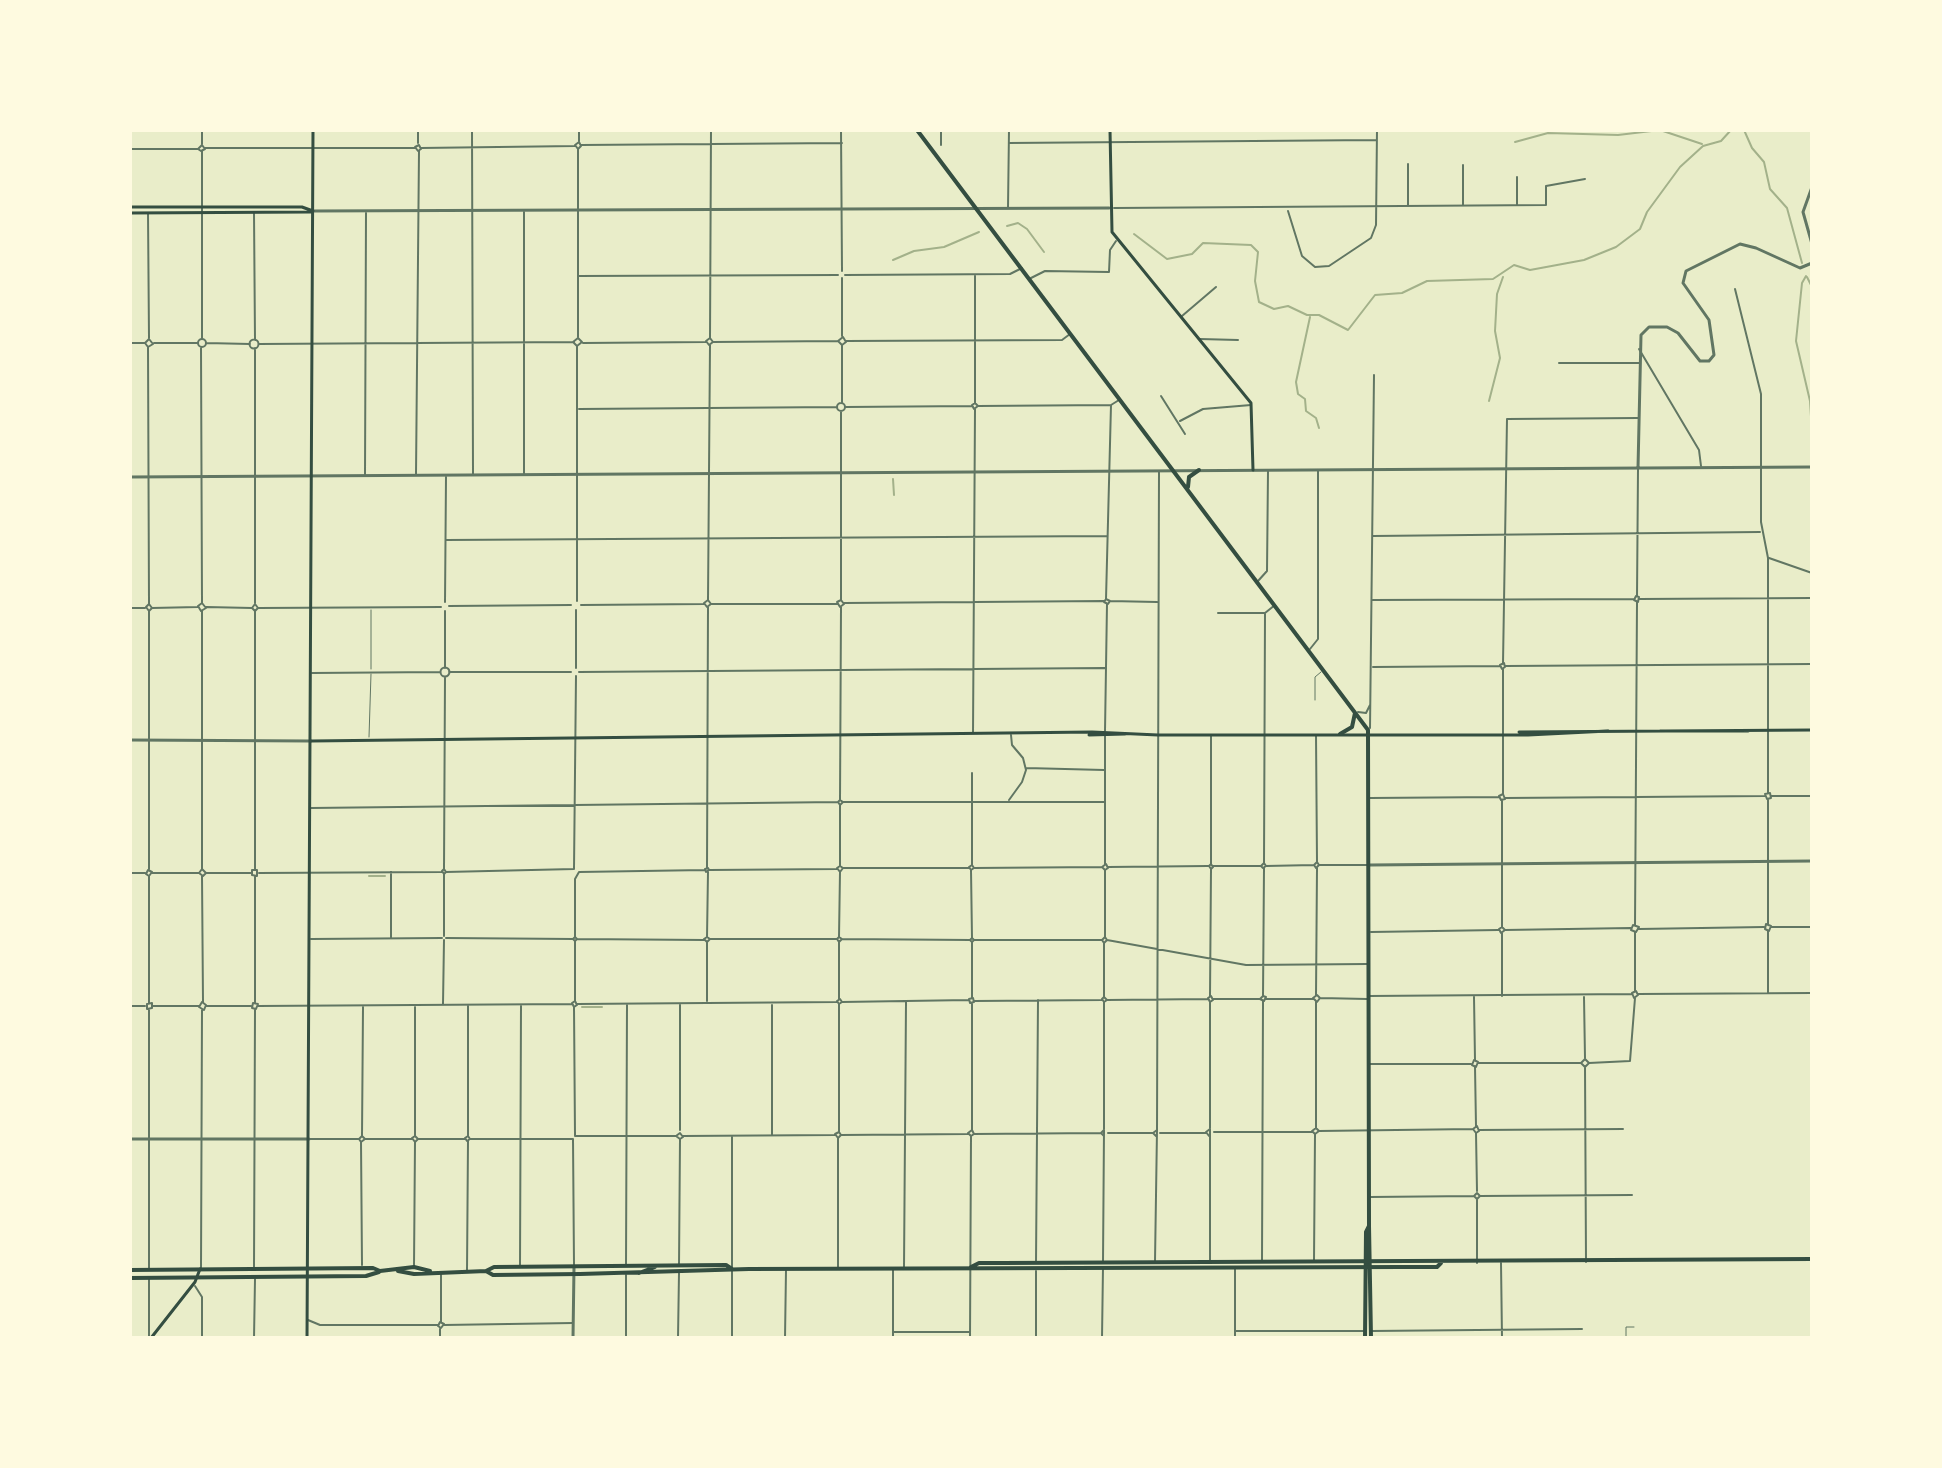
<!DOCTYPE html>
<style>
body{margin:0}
#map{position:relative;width:1942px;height:1468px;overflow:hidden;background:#e9edc9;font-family:"Archivo Narrow",sans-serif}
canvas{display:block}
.frame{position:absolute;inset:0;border:132px solid #fefae0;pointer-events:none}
</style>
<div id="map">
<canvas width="1942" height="1468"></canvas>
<div class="frame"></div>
</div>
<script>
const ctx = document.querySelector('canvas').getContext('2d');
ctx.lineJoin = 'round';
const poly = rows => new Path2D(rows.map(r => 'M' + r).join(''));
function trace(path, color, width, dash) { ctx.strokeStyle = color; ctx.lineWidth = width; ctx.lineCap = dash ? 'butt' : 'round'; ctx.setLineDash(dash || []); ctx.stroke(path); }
trace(poly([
 [1744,130,1752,148,1764,162,1770,189,1787,208,1802,263],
 [1515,142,1548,133,1618,135,1660,130,1702,144],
 [1007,226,1018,223,1027,229,1044,252],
 [1134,234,1167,259,1192,254,1203,243,1251,245,1258,252,1255,281,1259,302,1274,309,1288,306,1307,315,1319,315,1348,330,1375,295,1402,293,1427,281,1493,279,1514,265,1530,270,1584,260,1616,247,1640,229,1647,212,1680,167,1703,146,1721,141,1731,130],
 [893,260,914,251,944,247,979,232],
 [1806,276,1802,283,1796,341,1810,401,1812,432],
 [1807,277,1812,287],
 [1310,317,1296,382,1298,394,1305,399,1306,411,1316,418,1319,428],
 [1489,401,1500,358,1495,331,1497,294,1503,277],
 [893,479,894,495],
 [369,876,385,876],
 [582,1007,602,1007]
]), '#a3b18a', 2);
trace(poly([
 [371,610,371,669],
 [1315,700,1315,677,1321,672],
 [369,737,371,674],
 [1626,1338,1626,1327,1634,1327]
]), '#617663', 1);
trace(poly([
 [418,130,418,143],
 [472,130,473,474],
 [841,130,842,271],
 [941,130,941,145],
 [579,141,579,130],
 [579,142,581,146,578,149,575,145,579,142],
 [1009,143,1376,140],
 [202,144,202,130],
 [202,145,205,149,201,151,198,149,202,145],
 [419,145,421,149,418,151,415,147,419,145],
 [581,145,842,143],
 [205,148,415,148],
 [421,148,575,146],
 [130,149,198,149],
 [202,151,202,339],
 [1463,165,1463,204],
 [1517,177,1517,204],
 [1408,205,1408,164],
 [1008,208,1009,130],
 [1114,208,1546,205,1546,186,1585,179],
 [1288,211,1302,256,1315,267,1329,266,1371,238,1376,225,1377,130],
 [148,213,149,338],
 [254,213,255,340],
 [845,275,1010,274,1022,268],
 [578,276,838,275],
 [842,278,842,336],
 [1031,278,1045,271,1109,272,1110,250,1116,241],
 [1735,289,1761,394,1761,522,1768,558,1768,793],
 [1182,316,1216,287],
 [578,337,578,149],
 [710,338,711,130],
 [710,338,713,342,709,345,706,341,710,338],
 '198 343a4 4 0 1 1 8 0a4 4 0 1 1-8 0Z',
 [1200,339,1238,340],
 '249.5 344a4.5 4.5 0 1 1 9 0a4.5 4.5 0 1 1-9 0Z',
 [846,341,1062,340,1070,334],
 [713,342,838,341],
 [130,343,145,343],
 [154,343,197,343],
 [206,343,250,344],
 [583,343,706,342],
 [259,344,574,342],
 [842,345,846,342,843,337,838,341,842,345,842,403],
 [148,347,153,344,149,339,145,343,148,347,149,604],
 [201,348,202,603],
 [255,348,255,603],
 [1639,349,1699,450,1701,466],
 [1559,363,1639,363],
 [1161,396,1185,434],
 '837 407a4 4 0 1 1 8 0a4 4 0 1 1-8 0Z',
 [975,403,975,276],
 [975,403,978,406,974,409,972,405,975,403],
 [978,406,1111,405,1119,400],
 [846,407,972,406],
 [579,409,837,407],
 [1180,421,1203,409,1251,405],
 [416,474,419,151],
 [524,474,524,212],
 [365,475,366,213],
 [1373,536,1760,532],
 [446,540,1107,536],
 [1769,558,1812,573],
 [1258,581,1267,571,1268,471],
 [1636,596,1639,597,1638,602,1634,600,1636,596],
 [1637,596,1638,469],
 [1106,599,1111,405],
 [1106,599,1110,601,1108,604,1104,602,1106,599],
 [1640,599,1812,598],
 [708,600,710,345],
 [708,600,711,604,707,607,704,603,708,600],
 [841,600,841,411],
 [841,600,844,604,840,607,837,602,841,600],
 [1373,600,1634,599],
 [577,601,577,346,573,342,578,338,582,342,577,346],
 [1110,601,1157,602],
 [445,602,446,477],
 [202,603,206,608,201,611,198,606,202,603],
 [844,603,1104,601],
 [149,604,152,608,149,611,146,607,149,604],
 [711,604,837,604],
 [581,605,704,604],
 [449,606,571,605],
 [206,607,252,608],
 [130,608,145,608],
 [152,608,198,607],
 [259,608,441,607],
 [149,611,149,869],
 [255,611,252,608,255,604,258,608,255,611,255,869],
 [1218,613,1265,613],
 [1310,649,1318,639,1318,471],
 [1503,663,1507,419,1638,418],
 [1504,663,1505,667,1502,669,1500,665,1504,663],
 [1506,666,1812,664],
 [1373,667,1500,666],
 '440.5 672a4.5 4.5 0 1 1 9 0a4.5 4.5 0 1 1-9 0Z',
 [445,668,445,611],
 [576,668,576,610],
 [449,672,571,672],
 [579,672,1105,668],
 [312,673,440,672],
 [1358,712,1366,713,1370,705],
 [1370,728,1374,375],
 [1105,731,1107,604],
 [973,733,975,409],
 [1316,735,1317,862],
 [1211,736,1211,864],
 [1026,768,1104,770],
 [1770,793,1771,798,1767,799,1765,794,1770,793],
 [1503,794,1503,669],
 [1503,794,1505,799,1501,800,1499,796,1503,794],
 [1771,796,1812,796],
 [1370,798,1499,797],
 [1505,798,1765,796],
 [1768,799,1768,924],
 [840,800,841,607],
 [840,800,843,802,840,805,838,802,840,800],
 [1009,800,1022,782,1026,770,1023,758,1012,745,1011,735],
 [843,802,1105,802],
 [311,808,838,802],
 [1317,862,1319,865,1316,868,1314,865,1317,862],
 [1264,863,1265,613,1275,605],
 [1264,863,1266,866,1263,868,1261,866,1264,863],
 [1105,864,1105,736],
 [1106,864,1108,868,1105,870,1102,867,1106,864],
 [1211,864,1213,867,1211,869,1209,866,1211,864],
 [972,865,972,773],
 [972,865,974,868,971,870,969,867,972,865],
 [1319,865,1369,865],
 [840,866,840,805],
 [840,866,843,868,840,872,837,868,840,866],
 [1213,866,1261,866],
 [1266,866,1314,865],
 [1108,867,1208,866],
 [707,868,708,607],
 [708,868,709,870,706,872,705,869,708,868],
 [843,868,969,868],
 [974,868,1102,867],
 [202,869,202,611],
 [202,869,206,873,203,876,199,873,202,869],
 [444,869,445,677],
 [444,869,446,872,444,874,442,871,444,869],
 [148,870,152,872,149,876,146,874,148,870],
 [252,870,257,870,257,876,252,875,252,870],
 [710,870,837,869],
 [971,870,972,938],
 [446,872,574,869,576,676],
 [130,873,145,873],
 [152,873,199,873],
 [206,873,251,873],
 [259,873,442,872],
 [202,876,203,1002],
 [255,877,255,1003],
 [1766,924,1771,926,1769,931,1765,929,1766,924],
 [1633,925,1639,927,1636,932,1631,930,1633,925],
 [1635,925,1637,602],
 [1502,927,1502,800],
 [1502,927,1505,930,1501,933,1499,929,1502,927],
 [1771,927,1812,927],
 [1639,929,1764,927],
 [1505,930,1631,928],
 [1371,932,1498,930],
 [1635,932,1635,991],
 [1502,933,1502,996],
 [444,936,444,874],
 [391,937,391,872],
 [575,937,575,879,579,872,705,870],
 [575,937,577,939,575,941,573,939,575,937],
 [707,937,708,872],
 [707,937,710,939,707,942,704,939,707,937],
 [839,937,840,872],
 [839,937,842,939,839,942,837,939,839,937],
 [1105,937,1105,870],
 [1105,937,1107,940,1104,943,1102,940,1105,937],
 [446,938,573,939],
 [972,938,974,940,972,942,970,940,972,938],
 [311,939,442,938],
 [577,939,704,940],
 [710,939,837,939],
 [842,939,970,940],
 [974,940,1102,940],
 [1107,940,1246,965,1367,964],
 [707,942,707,1001],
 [1104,943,1104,997],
 [1636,991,1638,995,1634,998,1632,993,1636,991],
 [1768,993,1768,931],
 [1638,994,1812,993],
 [1316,995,1317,868],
 [1317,995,1320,998,1317,1002,1313,998,1317,995],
 [1210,996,1211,869],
 [1211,996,1213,1000,1210,1002,1208,998,1211,996],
 [1263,996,1264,868],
 [1263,996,1266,997,1264,1001,1260,999,1263,996],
 [1369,996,1632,994],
 [1104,997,1107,1000,1104,1002,1102,999,1104,997],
 [1474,997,1475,1060],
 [1584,997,1585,1058],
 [972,998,972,942],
 [973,998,974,1002,970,1003,969,999,973,998],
 [1320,998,1367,999],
 [839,999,839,941],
 [840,999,842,1002,839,1004,837,1001,840,999],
 [1213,999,1260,999],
 [1266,999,1313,999],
 [1107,1000,1208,999],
 [575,1001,575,941],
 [575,1001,577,1005,574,1007,572,1003,575,1001],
 [975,1001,1102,1000],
 [202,1002,206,1005,204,1010,199,1007,202,1002],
 [842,1002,969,1000],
 [149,1003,149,876],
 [152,1003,152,1008,147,1009,147,1004,152,1003],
 [253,1003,258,1004,256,1009,252,1008,253,1003],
 [443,1004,444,940],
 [577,1004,837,1002],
 [130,1006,145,1006],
 [153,1006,199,1006],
 [206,1006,251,1006],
 [258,1006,572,1004],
 [415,1007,415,1136],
 [574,1007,575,1136,676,1136],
 [149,1009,149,1268],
 [1474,1060,1478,1062,1476,1067,1472,1065,1474,1060],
 [1478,1063,1581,1063],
 [1589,1063,1630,1061,1635,998],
 [1370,1064,1471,1064],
 [1475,1067,1476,1126],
 [1585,1067,1589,1063,1585,1059,1581,1063,1585,1067,1586,1262],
 [1477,1126,1479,1131,1476,1133,1473,1129,1477,1126],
 [1210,1128,1210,1002],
 [1316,1128,1316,1002],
 [1104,1129,1104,1002],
 [680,1130,680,1005],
 [972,1130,972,1004],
 [972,1130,974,1134,971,1136,968,1133,972,1130],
 [1157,1130,1159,472],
 [1479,1130,1623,1129],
 [1319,1131,1473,1129],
 [839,1132,839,1004],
 [839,1132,841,1135,838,1138,835,1134,839,1132],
 [1214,1132,1312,1132],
 [1108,1133,1153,1133],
 [1160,1133,1206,1133],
 [1476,1133,1477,1191],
 [974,1134,1101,1133],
 [772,1135,772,1005],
 [841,1135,968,1134],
 [362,1136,363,1007],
 [468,1136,468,1005],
 [468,1136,470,1139,467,1141,465,1138,468,1136],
 [683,1136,835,1135],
 [1209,1136,1206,1132,1210,1129,1210,1261],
 [838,1138,838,1268],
 [310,1139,359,1139],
 [366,1139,412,1139],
 [419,1139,465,1139],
 [470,1139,573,1139,574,1265],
 [361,1142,359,1139,362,1136,365,1139,361,1142,362,1265],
 [1480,1196,1632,1195],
 [1370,1197,1474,1196],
 [1477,1199,1474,1196,1477,1193,1480,1196,1477,1199,1477,1263],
 [1262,1260,1263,1001],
 [1314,1260,1315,1134,1319,1131,1316,1128,1312,1131,1315,1134],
 [1103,1261,1104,1130,1101,1133,1104,1136],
 [1155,1261,1157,1130,1153,1133,1156,1136],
 [1036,1262,1038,1000],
 [1501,1263,1502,1338],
 [626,1265,627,1004],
 [414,1266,415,1142,418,1139,415,1136,412,1138,415,1142],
 [520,1266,521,1005],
 [679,1266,680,1139,676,1136,680,1133,683,1137,680,1139],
 [904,1267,906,1002],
 [201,1268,202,1010],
 [254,1268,255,1010],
 [467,1271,468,1141],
 [195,1286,202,1297,202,1338],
 [308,1320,320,1325,438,1325],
 [440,1322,444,1324,441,1328,438,1326,440,1322],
 [441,1322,441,1272],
 [444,1325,573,1323],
 [1235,1331,1365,1331],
 [1372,1331,1582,1329],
 [893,1332,970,1332],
 [149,1338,149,1279],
 [254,1338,255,1279],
 [440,1338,440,1329],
 [626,1338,626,1275],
 [678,1338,679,1273],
 [732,1338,732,1136],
 [785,1338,786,1270],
 [893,1338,893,1269],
 [970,1338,971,1136],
 [1036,1338,1036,1271],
 [1102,1338,1103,1267],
 [1235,1338,1235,1269]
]), '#617663', 2);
trace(poly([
 [1812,187,1803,212,1812,244],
 [313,211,1109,208],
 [1638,468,1641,335,1649,327,1667,327,1678,333,1700,361,1709,361,1714,355,1709,320,1683,283,1686,271,1740,244,1756,248,1800,268,1812,263],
 [130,477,1812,467],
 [130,740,311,741],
 [1370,865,1812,861],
 [130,1139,309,1139],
 [573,1338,574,1267]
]), '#617663', 3);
trace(poly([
 [1110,130,1112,232,1251,403,1253,470],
 [130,207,302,207,313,211],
 [130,213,310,212],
 [1660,731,1748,731],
 [1519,732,1812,730],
 [1089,735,1125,734],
 [311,741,1092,732,1158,735,1528,735,1608,731],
 [151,1338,195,1282,200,1269],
 [307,1338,313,130]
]), '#344e41', 3);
trace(poly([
 [917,130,1368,730,1369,1226,1366,1232,1365,1338],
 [1188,487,1189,477,1199,470],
 [1340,734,1352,727,1355,713],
 [1369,1226,1371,1338]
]), '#344e41', 4);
trace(poly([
 [971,1267,979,1263,1003,1263,1812,1259],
 [130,1270,373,1268,380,1271,414,1267,430,1271],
 [398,1271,414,1274,486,1271,494,1267,726,1265,732,1269],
 [486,1271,493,1275,580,1274,749,1269,1402,1267,1437,1267,1441,1263],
 [639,1273,655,1267],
 [130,1278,366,1276,379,1272]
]), '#344e41', 4);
</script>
